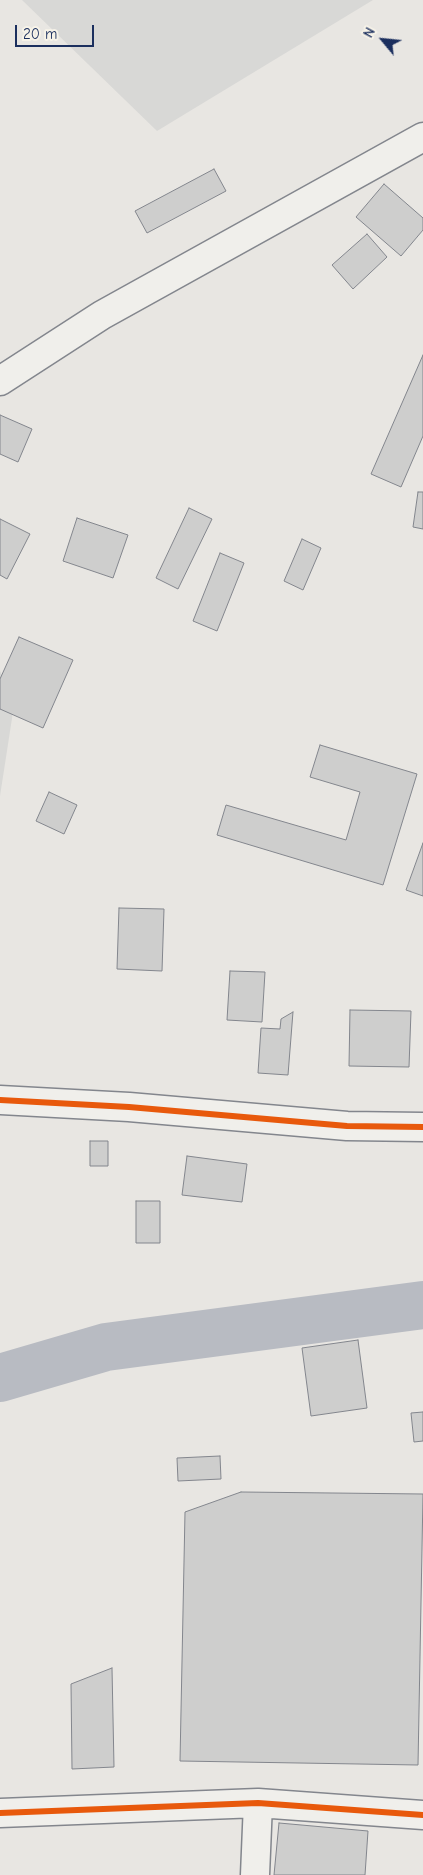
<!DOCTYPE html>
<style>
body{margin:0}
#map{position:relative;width:423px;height:1875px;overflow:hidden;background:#e8e6e2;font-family:"Comic Neue",sans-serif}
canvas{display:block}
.north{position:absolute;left:358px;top:15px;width:50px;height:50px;-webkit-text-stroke:4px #f7f3e8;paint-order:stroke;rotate:298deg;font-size:14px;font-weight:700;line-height:20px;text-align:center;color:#1b2f5e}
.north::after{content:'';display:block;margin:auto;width:18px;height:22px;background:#1b2f5e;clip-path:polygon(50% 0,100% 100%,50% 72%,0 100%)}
.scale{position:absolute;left:15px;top:25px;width:79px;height:22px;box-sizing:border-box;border:2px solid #1b2f5e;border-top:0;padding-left:6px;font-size:15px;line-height:18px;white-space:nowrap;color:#1b2f5e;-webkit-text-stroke:4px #f7f3e8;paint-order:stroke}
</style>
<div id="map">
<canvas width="423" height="1875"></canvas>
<div class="north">N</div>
<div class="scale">20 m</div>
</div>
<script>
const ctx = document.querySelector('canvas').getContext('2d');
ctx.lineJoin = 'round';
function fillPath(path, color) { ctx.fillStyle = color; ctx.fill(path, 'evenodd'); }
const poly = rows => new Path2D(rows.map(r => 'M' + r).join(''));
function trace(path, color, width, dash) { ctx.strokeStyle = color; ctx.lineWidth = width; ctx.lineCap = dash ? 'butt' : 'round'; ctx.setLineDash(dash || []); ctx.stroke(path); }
fillPath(poly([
 [22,0,373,0,157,131],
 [0,671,15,699,0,796]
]), '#d8d8d6');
trace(poly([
 [0,1378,106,1347,423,1305]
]), '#b8bbc2', 48);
const building = poly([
 [214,169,226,191,147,233,135,211,214,169],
 [384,184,423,218,423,230,401,256,356,217,384,184],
 [367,234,387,257,353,289,332,265,367,234],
 [423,355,423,436,401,487,371,474,423,355],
 [0,415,32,429,18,462,0,454,0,415],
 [418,492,423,492,423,529,413,527,418,492],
 [189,508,212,519,178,589,156,578,189,508],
 [77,518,128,535,113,578,63,561,77,518],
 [0,519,30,534,7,579,0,575,0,519],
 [302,539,321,548,303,590,284,581,302,539],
 [220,553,244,563,217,631,193,621,220,553],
 [19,637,73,660,43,728,0,709,0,679,19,637],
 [320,745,417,774,383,885,217,835,226,805,346,840,360,792,310,777,320,745],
 [49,792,77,805,64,834,36,821,49,792],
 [423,843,423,896,406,890,423,843],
 [119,908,164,909,162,971,117,969,119,908],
 [230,971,265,972,262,1022,227,1020,230,971],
 [350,1010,411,1011,409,1067,349,1066,350,1010],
 [293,1012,288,1075,258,1073,261,1028,280,1029,281,1019,293,1012],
 [90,1141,108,1141,108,1166,90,1166,90,1141],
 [187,1156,247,1164,242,1202,182,1195,187,1156],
 [136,1201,160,1201,160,1243,136,1243,136,1201],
 [358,1340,367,1408,311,1416,302,1348,358,1340],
 [423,1412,423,1441,414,1442,411,1413,423,1412],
 [220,1456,221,1479,178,1481,177,1458,220,1456],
 [241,1492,423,1494,418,1765,180,1761,185,1512,241,1492],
 [112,1668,114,1767,72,1769,71,1684,112,1668],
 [279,1823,368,1831,365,1875,274,1875,279,1823]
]);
fillPath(building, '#cececd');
trace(building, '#83868d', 1);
const street = poly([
 [0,1100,129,1107,347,1126,423,1127],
 [0,1813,258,1803,423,1815],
 [255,1875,258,1803]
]);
const primary = poly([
 [0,381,102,315,423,137]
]);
trace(street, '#83868d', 31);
trace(primary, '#83868d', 31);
trace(street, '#f0efeb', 28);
trace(primary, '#f0efeb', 28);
trace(poly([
 [0,1100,129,1107,347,1126,423,1127],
 [0,1813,258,1803,423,1815]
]), '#e8590c', 6);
</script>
